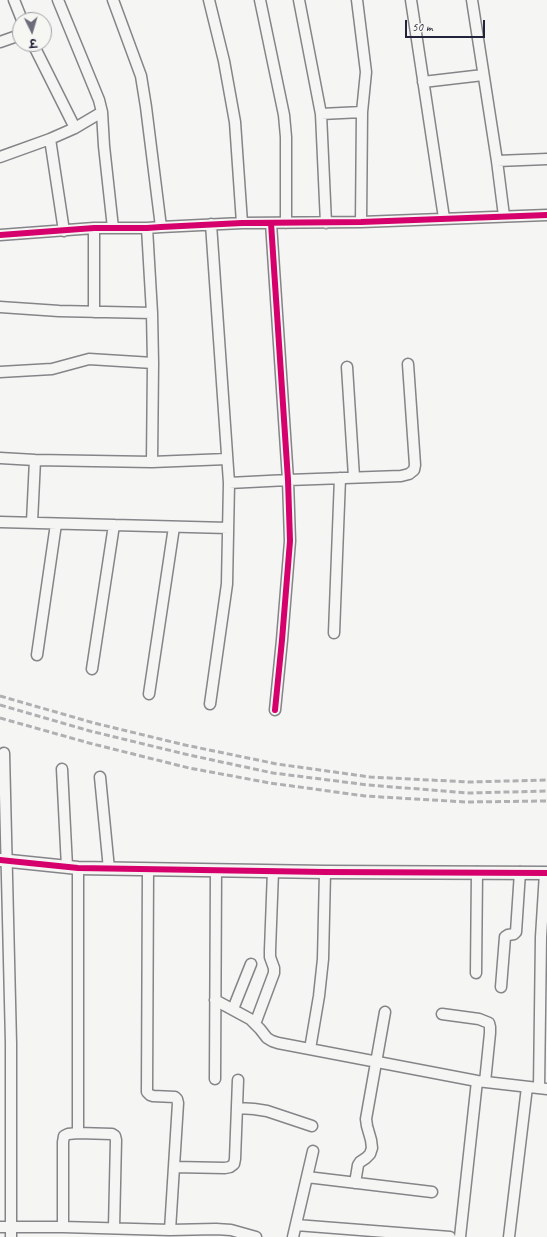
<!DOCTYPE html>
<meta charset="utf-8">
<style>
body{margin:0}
#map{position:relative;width:547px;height:1237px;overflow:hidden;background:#f5f5f3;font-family:Caveat,"Playpen Sans Deva",sans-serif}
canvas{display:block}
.north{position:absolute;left:12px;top:12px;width:40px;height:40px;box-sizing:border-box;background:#f6f6f2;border:1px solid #a1a1a9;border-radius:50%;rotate:175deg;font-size:11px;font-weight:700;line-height:16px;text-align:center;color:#22223b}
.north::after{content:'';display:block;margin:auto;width:14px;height:18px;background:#6c6c7b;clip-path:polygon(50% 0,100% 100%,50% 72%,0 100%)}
.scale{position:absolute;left:405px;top:20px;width:80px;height:18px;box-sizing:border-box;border:2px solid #22223b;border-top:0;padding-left:5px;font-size:12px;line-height:14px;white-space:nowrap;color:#22223b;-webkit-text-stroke:3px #f6f6f2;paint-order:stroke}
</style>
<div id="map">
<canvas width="547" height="1237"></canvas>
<div class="north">उ</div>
<div class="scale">50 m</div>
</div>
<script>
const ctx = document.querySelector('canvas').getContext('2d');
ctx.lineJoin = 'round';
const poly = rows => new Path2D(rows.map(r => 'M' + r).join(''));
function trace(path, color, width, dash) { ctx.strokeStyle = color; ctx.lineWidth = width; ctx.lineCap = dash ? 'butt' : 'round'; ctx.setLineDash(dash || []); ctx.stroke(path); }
const minor = poly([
 [14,0,22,20],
 [58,0,99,100,102,112,104,146,113,228],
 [113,0,141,76,146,107,161,227],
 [209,0,224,61,235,122,242,223],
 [260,0,284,115,286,137,286,223],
 [299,0,321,114,326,223],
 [357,0,366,72,362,112,361,222],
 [411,0,444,218],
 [472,0,497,161,504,216],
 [0,42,20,35],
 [33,44,75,128],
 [423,82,483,75],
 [321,114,362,112],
 [50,139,64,231],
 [0,157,50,139,75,128,102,112],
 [497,161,547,159],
 [271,223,288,480,290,541,282,640,275,710],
 [147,228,152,313,153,363,152,462],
 [0,235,94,228,147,228,161,227,242,223,361,222,547,215],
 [0,307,59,311,152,313],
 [94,312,94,228],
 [347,367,354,477],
 [0,372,52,369,89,359,153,363],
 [0,458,35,460,152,462,227,459],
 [229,483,288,480,401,476,409,474,414,470,415,465,408,364],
 [0,522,228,528],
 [32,522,35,460],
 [334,633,340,478],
 [37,655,56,524],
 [92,669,114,525],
 [149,694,174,527],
 [210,704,227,584,229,483,211,224],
 [4,753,11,1043,11,1237],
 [62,769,67,867],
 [100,777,109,869],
 [78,868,78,1133],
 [148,869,147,1092,150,1095,153,1096,175,1097,177,1099,178,1103,170,1230],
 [476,973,477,872],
 [501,987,505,937,508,935,514,934,516,932,520,872],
 [215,1000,250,1019,260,1029,267,1038,272,1041,278,1043,477,1081,547,1089],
 [233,1009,251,964],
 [442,1014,479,1019,489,1023,490,1027,490,1033,485,1082],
 [255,1024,274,973,274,968,270,957,270,950,273,871],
 [310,1049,319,996,323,959,325,872],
 [215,1079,216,870],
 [539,1088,541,937,545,873],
 [237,1108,254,1109,267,1111,312,1126],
 [174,1167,225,1168,230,1167,234,1164,235,1159,238,1080],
 [307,1177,432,1192],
 [355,1183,358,1165,360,1162,366,1158,370,1154,372,1148,371,1140,367,1126,366,1119,385,1012],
 [296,1225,450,1237],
 [0,1227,63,1227,170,1230,216,1229,231,1230,256,1237],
 [63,1227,63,1142,64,1136,68,1134,78,1133,112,1134,115,1136,116,1140,114,1228],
 [293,1237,313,1151],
 [460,1237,477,1081],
 [509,1237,527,1087]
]);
const tertiary = poly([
 [0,860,78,868,325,872,547,873]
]);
trace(minor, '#858589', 13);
trace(tertiary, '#858589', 15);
trace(minor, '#f5f5f3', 10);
trace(tertiary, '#f5f5f3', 12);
trace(poly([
 [0,696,94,723,185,745,277,764,370,777,469,782,547,780],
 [0,705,90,731,189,755,273,773,368,785,469,793,547,791],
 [0,718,89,743,189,768,270,783,365,796,466,802,547,801]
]), '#b0b0b2', 3, [6, 3]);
trace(poly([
 [271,223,288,480,290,541,282,640,275,710],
 [0,235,94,228,147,228,161,227,242,223,361,222,547,215],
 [0,860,78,868,325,872,547,873]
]), '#d6006c', 6);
</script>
